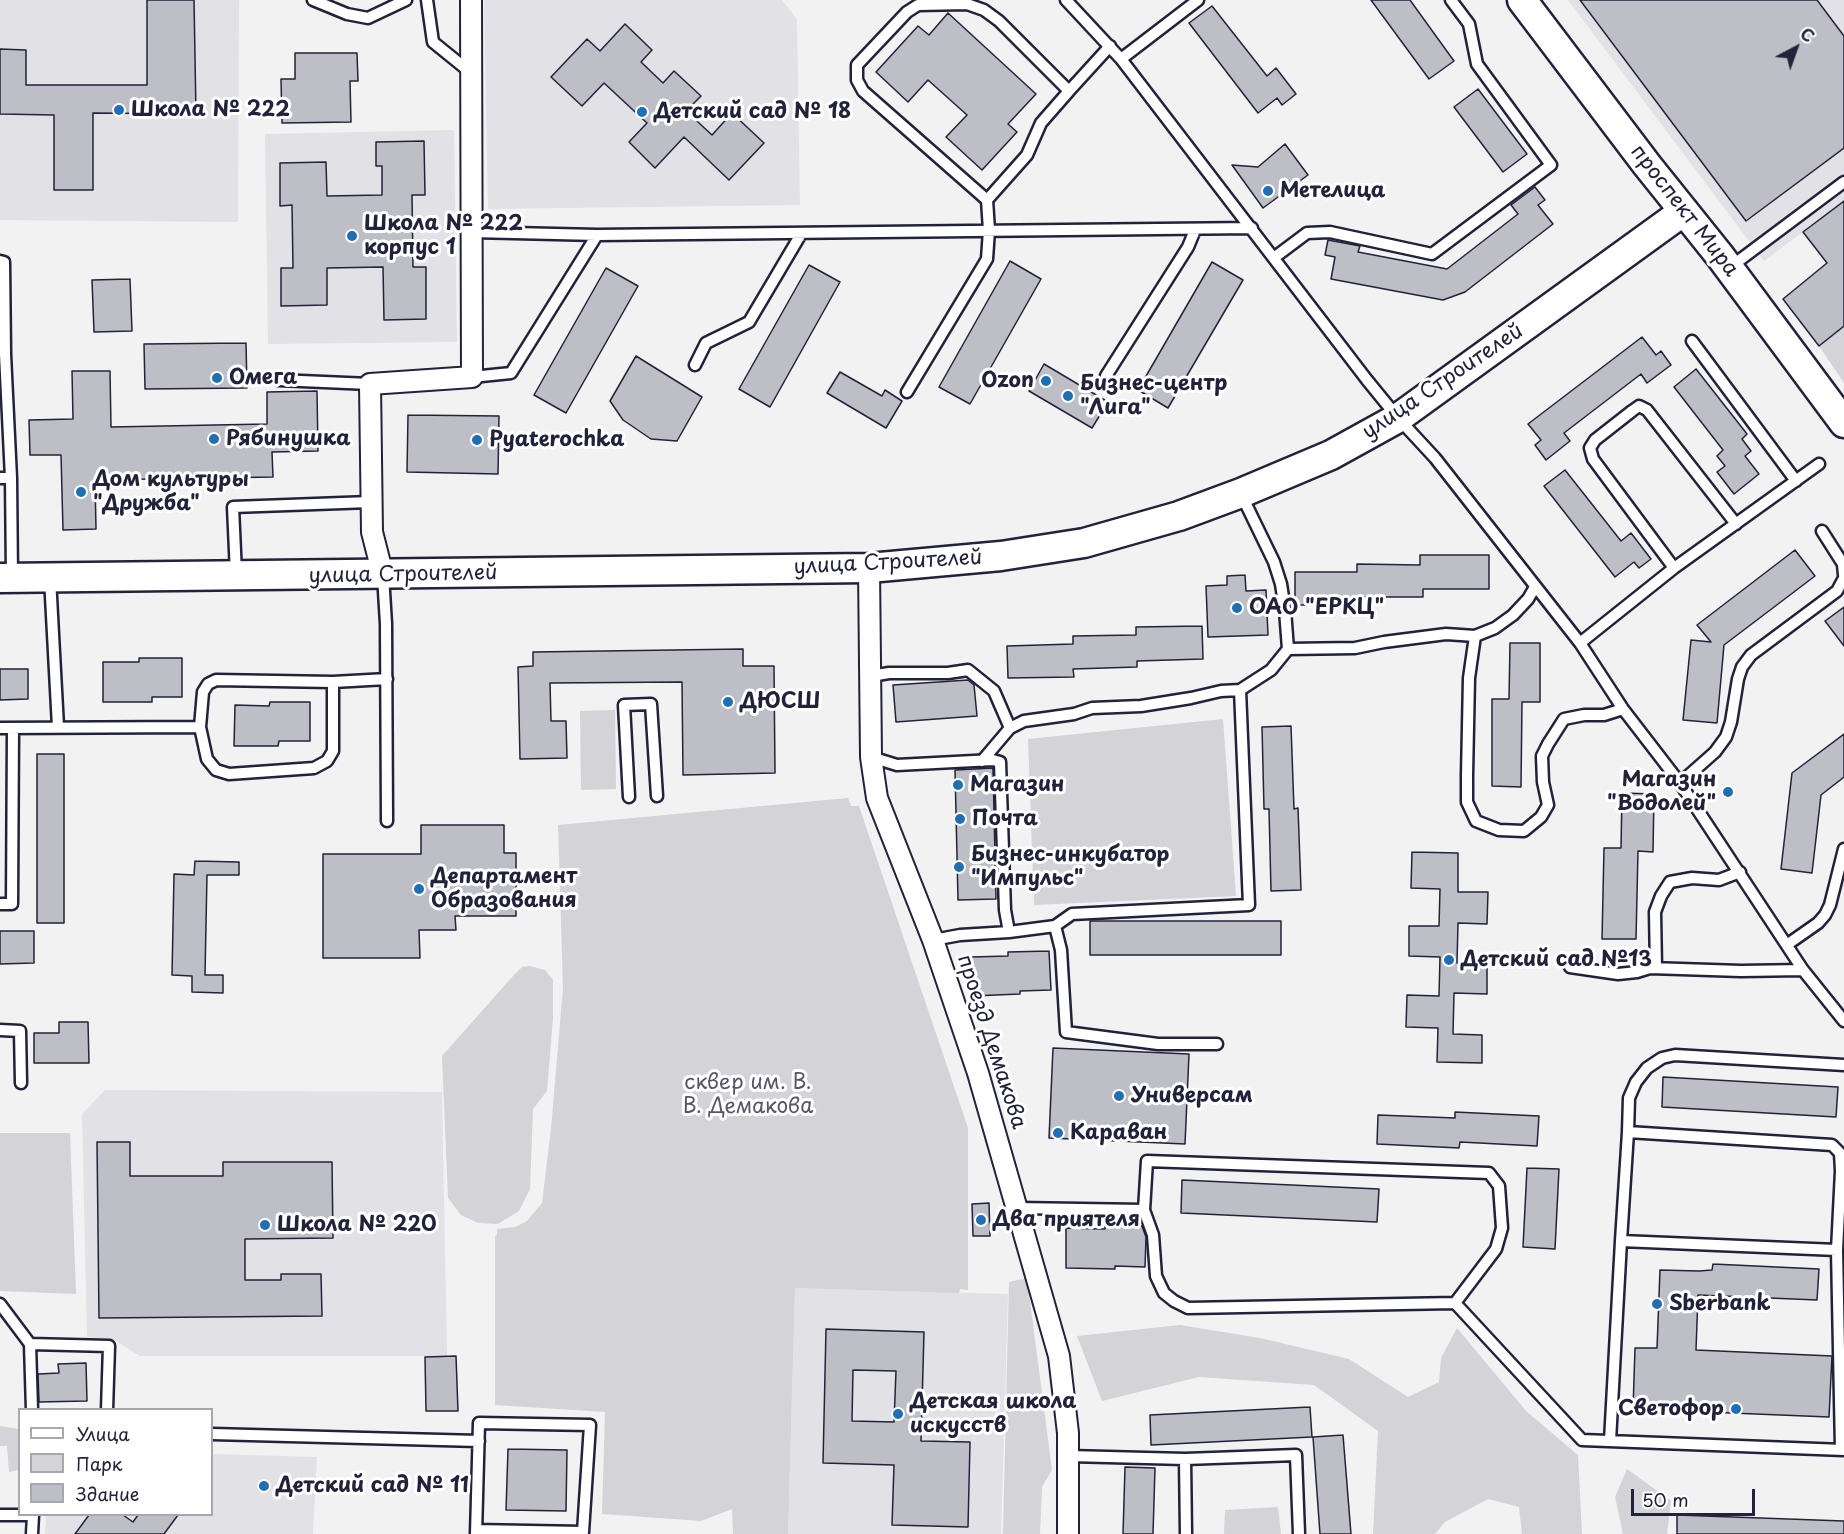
<!DOCTYPE html>
<meta charset="utf-8">
<style>
body{margin:0}
#map{position:relative;width:1844px;height:1534px;overflow:hidden;background:#f2f2f3;font-family:"Playpen Sans",sans-serif}
canvas{display:block}
.legend{position:absolute;left:18px;top:1408px;width:195px;height:108px;box-sizing:border-box;background:#fff;border:2px solid #a7a7b1;margin:0;padding:8px 10px;list-style:none;font-size:18px;color:#22223b}
.legend li{display:flex;align-items:center;gap:12px;height:30px}
.legend b{width:30px;border:2px solid #a7a7b1}
.north{position:absolute;left:1766px;top:18px;width:60px;height:60px;-webkit-text-stroke:4px #fff;paint-order:stroke;rotate:41deg;font-size:16px;font-weight:700;line-height:24px;text-align:center;color:#22223b}
.north::after{content:'';display:block;margin:auto;width:21px;height:27px;background:#22223b;clip-path:polygon(50% 0,100% 100%,50% 72%,0 100%)}
.scale{position:absolute;left:1631px;top:1489px;width:124px;height:27px;box-sizing:border-box;border:3px solid #22223b;border-top:0;padding-left:8px;font-size:18px;line-height:21px;white-space:nowrap;color:#22223b;-webkit-text-stroke:4px #fff;paint-order:stroke}
</style>
<div id="map">
<canvas width="1844" height="1534"></canvas>
<ul class="legend">
<li><b style="height:8px;background:#fff"></b>Улица</li>
<li><b style="height:16px;background:#d3d3d8"></b>Парк</li>
<li><b style="height:16px;background:#bebec6"></b>Здание</li>
</ul>
<div class="north">С</div>
<div class="scale">50 m</div>
</div>
<script>
const ctx = document.querySelector('canvas').getContext('2d');
ctx.lineJoin = 'round';
function fillPath(path, color) { ctx.fillStyle = color; ctx.fill(path, 'evenodd'); }
const poly = rows => new Path2D(rows.map(r => 'M' + r).join(''));
function trace(path, color, width, dash) { ctx.strokeStyle = color; ctx.lineWidth = width; ctx.lineCap = dash ? 'butt' : 'round'; ctx.setLineDash(dash || []); ctx.stroke(path); }
function label(font, color, halo, rows, align = 'center') {
  ctx.font = font + ' "Playpen Sans",sans-serif'; ctx.lineWidth = 6; ctx.setLineDash([]); ctx.textBaseline = 'middle'; ctx.strokeStyle = halo; ctx.fillStyle = color; for (const [text, x, y, turn = 0] of rows) {
    ctx.save(); ctx.translate(x, y); ctx.rotate((+turn || 0) * Math.PI / 180); ctx.textAlign = isNaN(turn) ? turn : align; if (halo) ctx.strokeText(text, 0, 0); ctx.fillText(text, 0, 0); ctx.restore();
  }
}
fillPath(poly([
 [0,0,239,0,238,222,0,220],
 [485,0,782,0,797,19,800,205,488,209,484,2],
 [1568,0,1844,0,1844,201,1764,261],
 [454,130,457,342,268,344,265,134],
 [105,1090,442,1092,447,1356,140,1356,114,1340,87,1337,82,1114],
 [795,1288,1008,1294,1001,1534,788,1534],
 [212,1454,317,1457,313,1534,45,1534,46,1515,212,1514]
]), '#e2e2e6');
fillPath(poly([
 [1844,326,1844,383,1819,346],
 [615,710,616,789,581,790,580,711],
 [1223,719,1236,896,1034,905,1028,739],
 [848,798,851,806,859,806,968,1128,968,1290,960,1289,959,1293,795,1288,788,1534,733,1534,732,1509,701,1521,602,1514,605,1412,495,1405,495,1236,497,1235,497,1229,515,1227,527,1221,542,1203,551,1129,563,988,558,825],
 [529,966,545,970,553,980,553,1018,547,1091,533,1109,530,1189,519,1211,498,1224,478,1223,461,1215,448,1198,442,1056,513,976,522,967],
 [0,1133,70,1133,76,1294,0,1291],
 [1027,1278,1052,1470,1042,1487,1040,1534,1003,1534,1009,1282],
 [1180,1325,1260,1338,1349,1359,1408,1397,1439,1382,1441,1358,1457,1328,1526,1411,1578,1455,1582,1534,1522,1534,1519,1507,1488,1499,1445,1522,1435,1534,1373,1534,1378,1431,1314,1385,1199,1377,1102,1401,1077,1336],
 [0,1426,19,1429,19,1470,9,1472,7,1446,0,1446],
 [1627,1469,1671,1501,1667,1534,1623,1534,1615,1497],
 [1278,1507,1281,1534,1224,1534,1225,1510]
]), '#d3d3d8');
const building = poly([
 [147,0,194,0,196,114,93,113,93,190,54,190,54,115,0,114,0,49,26,50,26,85,147,85,147,0],
 [1371,0,1410,0,1454,61,1429,79,1371,0],
 [1580,0,1817,0,1844,36,1844,148,1746,221,1580,0],
 [1212,6,1267,76,1276,68,1296,94,1282,105,1277,98,1258,113,1189,23,1212,6],
 [948,13,1036,94,1008,124,1017,132,982,170,946,137,967,115,928,80,908,102,876,72,918,26,929,35,948,13],
 [625,24,652,50,641,62,663,83,674,71,701,96,686,111,712,135,732,113,764,143,729,180,684,137,655,168,629,142,647,123,604,83,582,106,551,77,587,39,600,51,625,24],
 [295,53,357,53,358,81,350,81,351,122,282,123,281,79,295,79,295,53],
 [1478,89,1527,154,1503,172,1454,107,1478,89],
 [424,141,425,195,412,195,413,267,426,267,426,319,384,320,383,267,327,268,327,305,281,306,281,268,293,268,292,205,280,206,280,163,326,162,327,196,382,195,382,166,376,166,376,142,424,141],
 [1285,144,1308,175,1263,208,1232,165,1258,167,1285,144],
 [1535,187,1545,200,1538,205,1553,224,1465,292,1443,300,1331,279,1335,257,1325,255,1328,240,1360,246,1358,252,1447,269,1518,214,1511,205,1535,187],
 [1844,201,1844,326,1819,346,1783,299,1827,263,1803,232,1844,201],
 [1010,261,1041,279,970,404,939,387,1010,261],
 [1212,262,1243,280,1168,408,1138,390,1212,262],
 [809,265,840,282,770,407,739,389,809,265],
 [606,268,638,286,566,413,534,395,606,268],
 [130,279,132,331,94,332,92,280,130,279],
 [1642,337,1656,355,1661,351,1671,365,1647,383,1641,374,1564,433,1570,441,1546,460,1535,445,1541,440,1528,424,1642,337],
 [246,343,247,388,145,389,144,344,246,343],
 [636,356,702,397,677,441,651,439,623,420,610,401,636,356],
 [1044,364,1108,402,1092,428,1029,391,1044,364],
 [1696,369,1747,434,1742,439,1751,451,1745,456,1759,474,1734,494,1717,472,1725,466,1717,456,1723,450,1674,387,1696,369],
 [72,371,110,371,111,427,267,424,267,392,317,391,318,451,272,452,273,477,95,480,96,529,63,530,61,455,30,455,29,420,73,419,72,371],
 [840,372,882,396,885,390,902,401,886,428,827,393,840,372],
 [408,415,499,416,498,474,407,472,408,415],
 [1565,470,1621,541,1631,533,1651,559,1639,568,1634,562,1615,577,1544,486,1565,470],
 [1795,550,1815,576,1724,645,1717,723,1683,720,1691,640,1711,642,1697,625,1795,550],
 [1420,555,1489,555,1489,589,1423,589,1423,597,1357,597,1357,605,1295,605,1295,572,1357,572,1357,564,1420,565,1420,555],
 [1245,575,1246,591,1266,590,1268,635,1208,637,1206,586,1227,585,1227,576,1245,575],
 [1844,607,1844,646,1825,621,1844,607],
 [1202,626,1203,659,1137,661,1137,667,1073,669,1074,677,1008,678,1007,646,1073,644,1073,636,1136,635,1136,627,1202,626],
 [1510,643,1540,643,1540,702,1522,702,1521,787,1492,786,1492,699,1509,699,1510,643],
 [743,649,743,666,774,666,775,773,683,775,682,682,550,683,551,721,566,721,567,758,520,759,518,667,533,666,533,652,743,649],
 [139,658,182,658,182,697,152,697,152,702,103,702,103,662,139,662,139,658],
 [0,669,28,669,28,699,0,700,0,669],
 [968,680,974,685,977,716,896,722,893,685,968,680],
 [270,702,310,702,310,741,279,741,278,746,234,746,235,705,269,706,270,702],
 [1291,726,1294,809,1298,808,1301,890,1271,891,1269,809,1264,809,1262,727,1291,726],
 [1844,734,1844,777,1821,795,1812,873,1781,869,1792,773,1844,734],
 [37,754,64,754,64,923,37,923,37,754],
 [993,768,996,899,958,900,955,770,993,768],
 [1622,793,1654,794,1653,852,1638,851,1636,939,1602,939,1604,848,1621,848,1622,793],
 [421,825,504,825,504,853,516,853,516,916,455,916,456,930,419,930,420,958,323,958,323,854,421,854,421,825],
 [1412,852,1458,853,1458,892,1488,892,1487,924,1458,923,1457,963,1487,964,1487,994,1454,993,1453,1034,1482,1035,1482,1063,1437,1062,1438,1028,1406,1027,1407,995,1439,996,1440,957,1409,956,1409,926,1439,926,1440,889,1411,888,1412,852],
 [195,861,239,862,239,875,207,875,205,975,223,975,223,993,192,992,192,976,172,975,174,874,194,875,195,861],
 [1090,921,1281,921,1281,955,1090,955,1090,921],
 [0,931,34,931,34,963,0,964,0,931],
 [1049,951,1051,990,1020,991,1020,994,972,996,971,957,1008,956,1008,952,1049,951],
 [59,1022,88,1022,89,1063,34,1063,34,1033,59,1033,59,1022],
 [1053,1048,1189,1054,1185,1144,1049,1138,1053,1048],
 [1663,1077,1838,1087,1836,1117,1662,1107,1663,1077],
 [1455,1112,1539,1116,1537,1146,1460,1142,1459,1148,1377,1144,1378,1115,1455,1118,1455,1112],
 [97,1142,130,1142,130,1176,223,1176,223,1162,332,1162,333,1238,245,1239,245,1280,281,1280,281,1274,321,1274,322,1316,99,1318,97,1142],
 [1527,1168,1559,1169,1555,1249,1523,1247,1527,1168],
 [1182,1180,1379,1189,1377,1222,1181,1213,1182,1180],
 [989,1203,990,1236,973,1236,972,1204,989,1203],
 [1105,1225,1142,1226,1146,1237,1145,1267,1115,1266,1115,1269,1066,1268,1066,1228,1105,1229,1105,1225],
 [1713,1264,1819,1269,1817,1300,1698,1295,1696,1350,1832,1356,1829,1417,1633,1409,1635,1348,1657,1348,1660,1270,1699,1271,1712,1270,1713,1264],
 [826,1329,924,1332,921,1441,970,1442,968,1527,892,1525,894,1465,823,1463,826,1329],
 [853,1370,896,1371,894,1422,852,1421,853,1370],
 [456,1356,458,1411,426,1411,425,1357,456,1356],
 [86,1363,87,1401,39,1402,38,1374,59,1373,58,1364,86,1363],
 [1310,1407,1312,1437,1151,1445,1150,1415,1310,1407],
 [1343,1435,1351,1534,1320,1534,1313,1437,1343,1435],
 [508,1449,567,1450,566,1511,506,1510,508,1449],
 [1125,1467,1155,1468,1153,1534,1123,1534,1125,1467],
 [89,1515,123,1515,133,1522,138,1515,178,1515,164,1534,75,1534,89,1515],
 [1677,1515,1844,1521,1844,1534,1677,1534,1677,1515]
]);
fillPath(building, '#bebec6');
trace(building, '#22223b', 1.5);
const lane = poly([
 [313,0,347,14,368,18,406,0],
 [427,0,433,42,470,72],
 [1066,0,1121,59,1367,380,1398,418,1435,458,1580,643,1623,709,1680,783,1803,970,1844,1021],
 [1121,59,1198,0],
 [1069,91,1110,46],
 [472,232,597,235,1252,228],
 [1275,257,1307,233,1330,232,1432,254,1551,165,1477,64,1469,24,1451,0],
 [0,261,4,262,5,354,11,478],
 [1729,268,1844,182],
 [1692,341,1796,481],
 [695,365,706,343,749,322,801,234],
 [1106,376,1188,247,1195,230],
 [472,377,511,373,597,235],
 [278,380,370,384],
 [907,392,987,259,989,230,987,200,863,91,857,80,857,65,907,12,918,5,967,4,984,10,999,21,1069,91,1041,123,1027,155,987,200],
 [0,478,11,478,12,577],
 [1822,531,1843,564,1844,575],
 [1674,568,1593,459,1590,448,1595,440,1632,411,1639,406,1647,410,1736,524],
 [236,574,233,507,370,502],
 [383,575,386,624,387,821],
 [50,578,58,727],
 [1475,636,1469,678,1467,775,1467,802,1476,821,1499,830,1524,831,1541,817,1548,805,1543,782,1542,756,1548,744,1564,719,1584,715,1604,715,1623,709],
 [1580,643,1674,568,1819,464],
 [1288,649,1355,648,1384,642,1446,634,1475,636,1495,628,1513,615,1528,599,1535,587],
 [871,676,889,673,948,673,968,670,994,691,1010,728],
 [333,682,216,680,208,684,203,692,200,727,207,759,216,770,229,774,314,768,327,761,333,751,333,682,387,679],
 [1240,690,1271,670,1288,649,1285,610,1281,584,1274,562,1241,494],
 [0,728,200,727],
 [871,757,897,765,993,760,1000,762,1005,910,1009,932,960,935,933,940],
 [982,761,1010,728,1024,721,1074,714,1092,708,1141,706,1191,698,1221,691,1240,690,1249,905,1072,914,1055,926,1009,932],
 [1680,783,1715,752,1726,737,1731,722,1738,679,1742,667,1751,655,1837,591,1844,578],
 [629,797,624,705,651,704,657,796],
 [0,904,12,904,13,728],
 [1055,926,1061,950,1066,1032,1158,1044,1217,1044],
 [1788,944,1818,923,1825,915,1830,905,1844,849],
 [1570,967,1618,974,1637,972,1650,968,1741,971,1803,970],
 [1656,968,1655,912,1661,896,1670,882,1692,878,1719,880,1740,872],
 [0,1030,20,1031,21,1083],
 [1628,1132,1629,1098,1636,1082,1647,1068,1662,1058,1675,1055,1844,1065],
 [1017,1208,1144,1210,1153,1235,1156,1276,1164,1293,1174,1301,1188,1308,1455,1303,1582,1440,1844,1450],
 [1144,1210,1147,1161,1489,1173,1499,1186,1502,1228,1496,1249,1455,1303],
 [1837,1250,1841,1450],
 [0,1304,30,1344,32,1410],
 [30,1344,109,1346,107,1410],
 [212,1434,479,1441],
 [1610,1441,1621,1241,1628,1132,1832,1145,1840,1153,1841,1171,1837,1250,1621,1241],
 [1069,1456,1185,1459,1296,1455,1299,1534],
 [1185,1459,1186,1534],
 [0,1515,33,1515,32,1534],
 [476,1534,479,1423,590,1425,583,1532,476,1530]
]);
const street = poly([
 [869,568,871,757,877,798,933,940,978,1073,1059,1356,1068,1433,1068,1534],
 [383,575,372,532,370,384,472,377,471,0]
]);
const secondary = poly([
 [1522,0,1647,165,1720,256,1844,423],
 [0,578,869,568,1001,556,1084,543,1179,516,1241,493,1331,455,1398,418,1684,211]
]);
trace(lane, '#22223b', 15);
trace(street, '#22223b', 24);
trace(secondary, '#22223b', 33);
trace(lane, '#fff', 10);
trace(street, '#fff', 20);
trace(secondary, '#fff', 28);
for (const [x, y, r, color] of [
 [119,110,6,"#1f6fb2"],
 [642,112,6,"#1f6fb2"],
 [1268,191,6,"#1f6fb2"],
 [352,236,6,"#1f6fb2"],
 [217,378,6,"#1f6fb2"],
 [1046,381,6,"#1f6fb2"],
 [1068,396,6,"#1f6fb2"],
 [214,439,6,"#1f6fb2"],
 [477,440,6,"#1f6fb2"],
 [81,492,6,"#1f6fb2"],
 [1237,608,6,"#1f6fb2"],
 [728,702,6,"#1f6fb2"],
 [958,785,6,"#1f6fb2"],
 [1728,792,6,"#1f6fb2"],
 [960,819,6,"#1f6fb2"],
 [959,867,6,"#1f6fb2"],
 [419,889,6,"#1f6fb2"],
 [1449,960,6,"#1f6fb2"],
 [1119,1096,6,"#1f6fb2"],
 [1058,1133,6,"#1f6fb2"],
 [981,1220,6,"#1f6fb2"],
 [265,1225,6,"#1f6fb2"],
 [1657,1304,6,"#1f6fb2"],
 [1736,1409,6,"#1f6fb2"],
 [898,1414,6,"#1f6fb2"],
 [264,1486,6,"#1f6fb2"]
]) { const dot = new Path2D(); dot.arc(x, y, r, 0, 2 * Math.PI); ctx.fillStyle = color; ctx.fill(dot); trace(dot, '#fff', 2); }
label('bold 21px', '#22223b', '#fff', [
 ["Школа № 222",131,110],
 ["Детский сад № 18",654,112],
 ["Метелица",1280,191],
 ["Школа № 222",364,224],
 ["корпус 1",364,248],
 ["Омега",229,378],
 ["Ozon",1034,381,"right"],
 ["Бизнес-центр",1080,384],
 ["\"Лига\"",1080,408],
 ["Рябинушка",226,439],
 ["Pyaterochka",489,440],
 ["Дом культуры",93,480],
 ["\"Дружба\"",93,504],
 ["ОАО \"ЕРКЦ\"",1249,608],
 ["ДЮСШ",740,702],
 ["Магазин",1716,780,"right"],
 ["\"Водолей\"",1716,804,"right"],
 ["Магазин",970,785],
 ["Почта",972,819],
 ["Бизнес-инкубатор",971,855],
 ["\"Импульс\"",971,879],
 ["Департамент",431,877],
 ["Образования",431,901],
 ["Детский сад №13",1461,960],
 ["Универсам",1131,1096],
 ["Караван",1070,1133],
 ["Два приятеля",993,1220],
 ["Школа № 220",277,1225],
 ["Sberbank",1669,1304],
 ["Детская школа",910,1402],
 ["искусств",910,1426],
 ["Светофор",1724,1409,"right"],
 ["Детский сад № 11",276,1486]
], 'left');
label('21px', '#22223b', '#fff', [
 ["проспект Мира",1684,211,52],
 ["улица Строителей",1443,382,-34],
 ["улица Строителей",888,563,-3],
 ["улица Строителей",403,575,-1],
 ["проезд Демакова",991,1042,72]
]);
label('21px', '#57576a', '#fff', [
 ["сквер им. В.",748,1083],
 ["В. Демакова",748,1107]
]);
</script>
